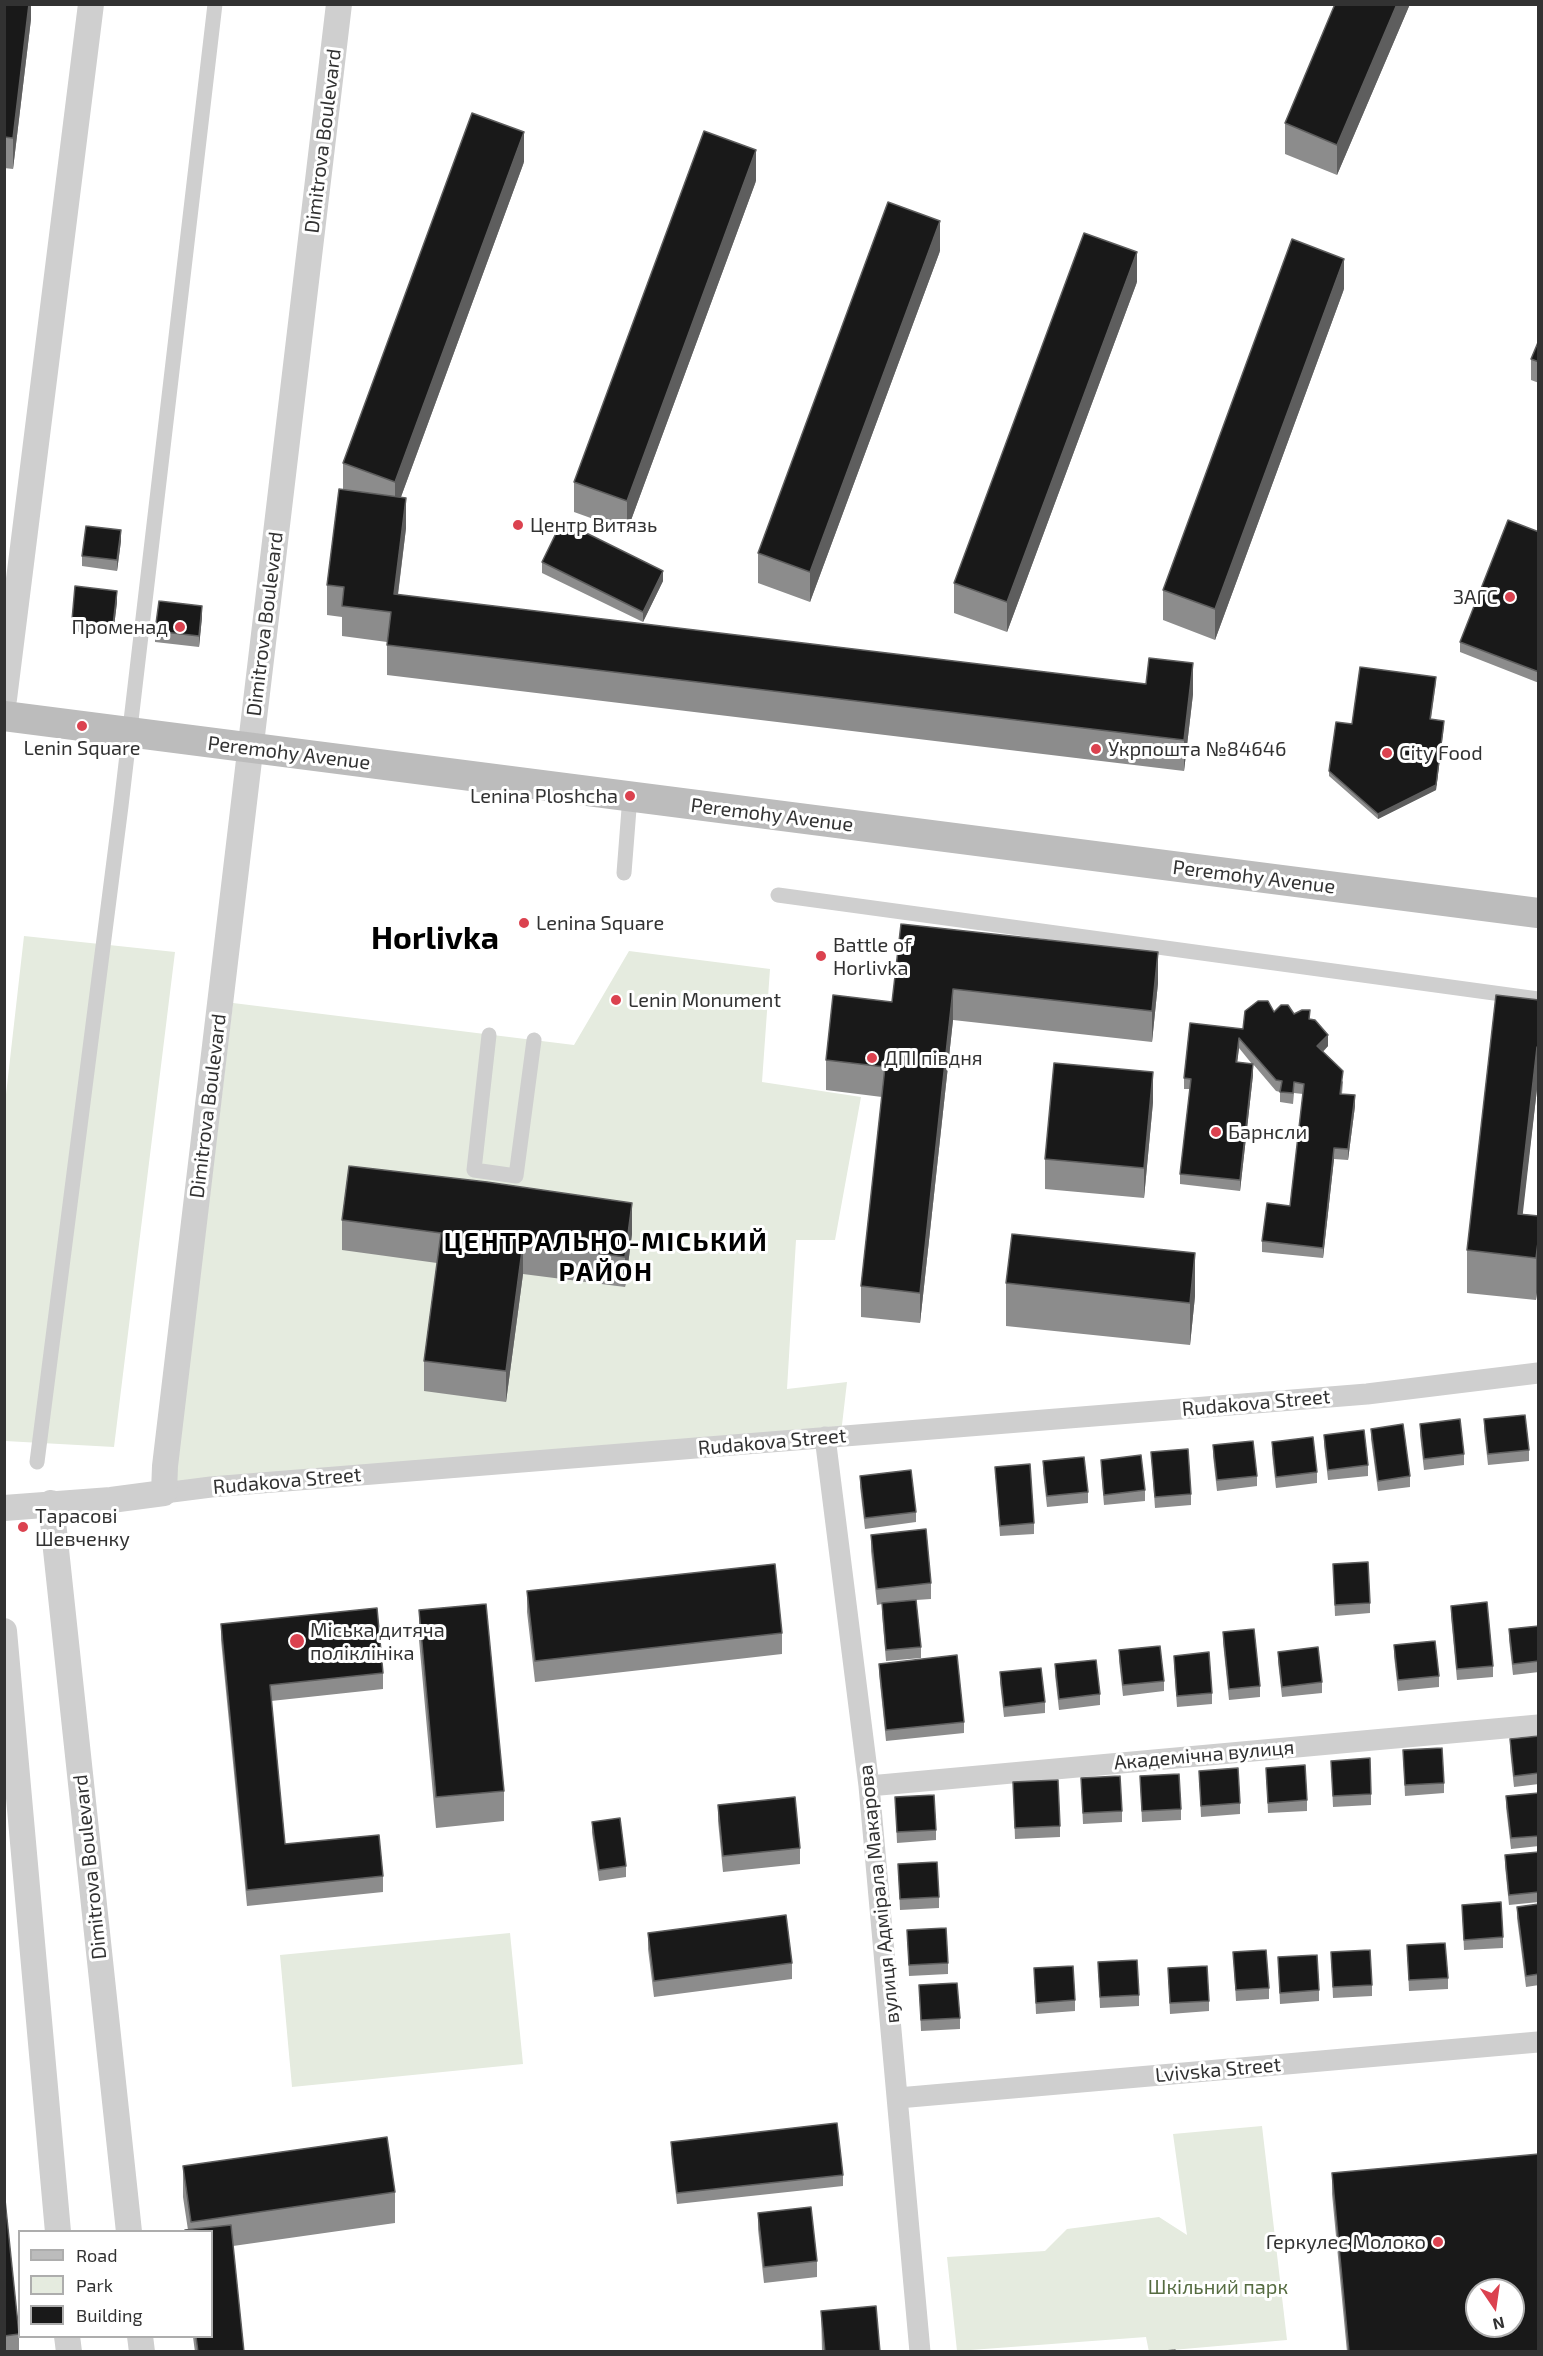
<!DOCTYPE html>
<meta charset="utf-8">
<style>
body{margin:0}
#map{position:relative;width:1543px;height:2356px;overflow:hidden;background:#fff;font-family:"Exo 2",sans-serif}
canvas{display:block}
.frame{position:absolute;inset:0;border:6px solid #323232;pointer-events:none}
.legend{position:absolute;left:18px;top:2230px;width:195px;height:108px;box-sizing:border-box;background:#fff;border:2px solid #adadad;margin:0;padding:8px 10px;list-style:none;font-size:18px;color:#323232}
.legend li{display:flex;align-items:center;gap:12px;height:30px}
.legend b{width:30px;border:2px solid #adadad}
.north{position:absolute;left:1465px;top:2278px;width:60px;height:60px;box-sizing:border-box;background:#fff;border:2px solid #adadad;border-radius:50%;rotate:167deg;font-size:16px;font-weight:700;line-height:24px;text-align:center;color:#323232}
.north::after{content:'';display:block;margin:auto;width:21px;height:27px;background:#db424f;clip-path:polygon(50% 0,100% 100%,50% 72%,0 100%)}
</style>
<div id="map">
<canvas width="1543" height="2356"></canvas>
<div class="frame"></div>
<ul class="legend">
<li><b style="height:8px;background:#bcbcbc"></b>Road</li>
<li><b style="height:16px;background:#e5ebdf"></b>Park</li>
<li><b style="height:16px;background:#191919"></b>Building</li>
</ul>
<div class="north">N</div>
</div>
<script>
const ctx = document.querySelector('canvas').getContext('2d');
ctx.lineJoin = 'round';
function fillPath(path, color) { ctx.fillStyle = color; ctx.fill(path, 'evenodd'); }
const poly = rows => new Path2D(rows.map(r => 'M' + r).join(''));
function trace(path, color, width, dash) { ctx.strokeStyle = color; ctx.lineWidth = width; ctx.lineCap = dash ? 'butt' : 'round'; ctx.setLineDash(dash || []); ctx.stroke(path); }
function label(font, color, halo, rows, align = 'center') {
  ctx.font = font + ' "Exo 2",sans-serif'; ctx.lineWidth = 6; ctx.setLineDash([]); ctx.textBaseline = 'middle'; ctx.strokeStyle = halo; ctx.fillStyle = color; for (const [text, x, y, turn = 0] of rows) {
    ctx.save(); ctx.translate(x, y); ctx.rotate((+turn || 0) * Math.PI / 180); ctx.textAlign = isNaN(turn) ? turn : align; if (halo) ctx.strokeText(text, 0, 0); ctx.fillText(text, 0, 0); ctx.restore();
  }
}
fillPath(poly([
 [24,936,175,952,114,1447,5,1441,4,1112],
 [629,951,770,969,762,1082,861,1097,835,1240,796,1240,787,1389,847,1382,840,1442,173,1500,233,1003,574,1045],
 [510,1933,523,2064,292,2087,280,1955],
 [1262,2126,1287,2340,1149,2352,1146,2337,957,2351,947,2257,1045,2251,1067,2229,1159,2217,1187,2235,1173,2134]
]), '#e5ebdf');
trace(poly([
 [624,873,630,796],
 [778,895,1538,999],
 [489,1035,474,1170,516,1176,534,1040],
 [37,1462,121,806,215,4]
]), '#cfcfcf', 15);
trace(poly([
 [825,1437,869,1786,920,2352],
 [164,1493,211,1487,1367,1394,1538,1373],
 [869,1786,1538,1725],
 [898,2098,1538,2042]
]), '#cfcfcf', 21);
trace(poly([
 [4,699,91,4],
 [51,1503,129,2232],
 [4,1508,111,1500,164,1493,165,1466,339,4],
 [4,1631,58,2232],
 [67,2336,69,2352],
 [140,2336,142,2352]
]), '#cfcfcf', 26);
trace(poly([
 [4,716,1538,913]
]), '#bcbcbc', 30);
fillPath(poly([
 [4,4,31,4,31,19,13,169,4,168],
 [1335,4,1410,4,1337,175,1285,154,1285,123],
 [524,162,401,497,406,528,398,595,1193,694,1184,771,387,675,387,642,342,636,342,617,327,615,327,585,343,490,343,463],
 [756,181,627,531,574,512,574,482],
 [940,251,810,602,758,583,758,553],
 [1137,282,1007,632,954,613,954,583],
 [1344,289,1215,640,1163,620,1163,590],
 [1539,340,1539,383,1531,380,1531,359],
 [1539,532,1539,683,1460,652,1460,642],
 [121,541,117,571,82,566,82,556],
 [542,562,663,581,643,622,542,573],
 [117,602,113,635,72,631,72,620],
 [202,617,199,647,155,642,155,631],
 [1436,682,1431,719,1444,726,1436,790,1378,819,1329,776,1329,771,1352,724],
 [901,924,1158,983,1152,1042,953,1020,920,1323,861,1317,861,1286,882,1097,826,1090,826,1060,892,1002],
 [1539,1000,1539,1089,1537,1089,1522,1214,1539,1216,1539,1276,1536,1300,1467,1293,1467,1250],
 [1274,1012,1294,1014,1310,1019,1328,1046,1323,1052,1343,1082,1342,1094,1355,1106,1348,1160,1334,1159,1323,1258,1262,1252,1262,1241,1290,1206,1303,1094,1294,1093,1293,1104,1280,1102,1280,1092,1276,1091,1253,1064,1253,1075,1240,1191,1180,1184,1180,1174,1190,1089,1184,1089,1184,1078,1243,1029],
 [1239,1048,1252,1064,1237,1062],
 [1153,1102,1144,1198,1045,1189,1045,1159],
 [342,1220,632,1234,625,1287,523,1274,506,1402,424,1391,424,1361,437,1263,342,1250],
 [1006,1283,1195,1296,1190,1345,1006,1326],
 [1484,1419,1529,1450,1529,1461,1488,1465,1484,1430],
 [1420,1424,1464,1454,1464,1465,1424,1470,1420,1435],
 [1371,1429,1410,1476,1410,1487,1378,1491,1371,1439],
 [1324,1435,1368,1465,1368,1476,1328,1480,1324,1445],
 [1272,1442,1317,1472,1317,1483,1276,1488,1272,1453],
 [1213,1445,1257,1476,1257,1486,1217,1491,1213,1456],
 [1151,1452,1191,1494,1191,1505,1155,1508],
 [1101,1460,1145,1490,1145,1501,1104,1505,1101,1471],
 [1043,1461,1088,1492,1088,1503,1047,1507,1043,1472],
 [995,1467,1034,1523,1034,1534,1000,1536],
 [860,1476,916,1512,916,1522,865,1529,860,1487],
 [871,1535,931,1583,931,1599,916,1600,921,1647,921,1658,886,1661,882,1614,882,1604,877,1605,871,1551],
 [1333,1564,1370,1603,1370,1613,1335,1616],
 [527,1591,782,1633,782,1654,535,1682,527,1612],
 [1451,1606,1493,1666,1493,1677,1457,1680,1451,1616],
 [419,1610,504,1791,504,1821,436,1828,419,1640],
 [221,1624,383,1673,383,1689,271,1701,285,1844,383,1876,383,1892,247,1906,221,1640],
 [1539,1626,1539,1672,1513,1675,1509,1640,1509,1629],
 [1223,1632,1260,1686,1260,1697,1229,1700,1223,1643],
 [1394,1645,1439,1676,1439,1687,1398,1691,1394,1656],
 [1119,1650,1164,1681,1164,1691,1123,1696,1119,1661],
 [1278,1652,1322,1682,1322,1693,1282,1697,1278,1662],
 [1174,1656,1212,1693,1212,1704,1177,1707,1174,1666],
 [879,1664,964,1722,964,1733,886,1741,879,1674],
 [1055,1664,1100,1694,1100,1705,1059,1710,1055,1675],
 [1000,1672,1045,1702,1045,1713,1004,1717,1000,1683],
 [1539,1736,1539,1784,1514,1787,1510,1750,1510,1739],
 [1403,1750,1444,1783,1444,1793,1405,1796],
 [1331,1761,1371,1794,1371,1805,1333,1807],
 [1266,1768,1307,1800,1307,1811,1268,1813],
 [1199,1771,1240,1803,1240,1814,1201,1817],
 [1140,1776,1181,1809,1181,1820,1142,1822],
 [1081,1778,1122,1811,1122,1822,1083,1824],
 [1013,1782,1060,1826,1060,1837,1015,1839],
 [1539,1793,1539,1846,1511,1849,1506,1807,1506,1796],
 [895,1797,936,1830,936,1840,897,1843],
 [718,1805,800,1848,800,1864,723,1872,718,1821],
 [592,1822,626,1866,626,1877,599,1881,592,1833],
 [1539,1852,1539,1902,1509,1905,1505,1866,1505,1855],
 [898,1864,939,1897,939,1908,900,1910],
 [1539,1904,1539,1985,1526,1987,1517,1918,1517,1907],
 [1462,1905,1503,1937,1503,1948,1464,1950],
 [907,1930,948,1963,948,1974,909,1976],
 [648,1933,792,1963,792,1979,654,1997,648,1949],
 [1407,1945,1448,1978,1448,1989,1409,1991],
 [1233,1952,1269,1988,1269,1999,1236,2001],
 [1331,1952,1372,1985,1372,1996,1333,1998],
 [1278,1957,1319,1990,1319,2001,1280,2004],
 [1098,1962,1139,1995,1139,2006,1100,2008],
 [1034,1968,1075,2000,1075,2011,1036,2014],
 [1168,1968,1209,2001,1209,2011,1170,2014],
 [919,1985,960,2018,960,2029,921,2031],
 [671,2142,843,2175,843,2186,677,2204,671,2153],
 [183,2166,395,2192,395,2223,233,2246,244,2352,195,2352,193,2337,212,2337,188,2230,183,2197],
 [1332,2173,1539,2352,1347,2352,1332,2194],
 [4,2190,19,2334,19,2352,4,2352],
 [758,2213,817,2261,817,2277,764,2283,758,2229],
 [821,2311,880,2352,822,2352]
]), '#8c8c8c');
fillPath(poly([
 [29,4,31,4,31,19,13,169,13,138],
 [1397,4,1410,4,1337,175,1337,145],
 [524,132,524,162,395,513,395,482],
 [756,150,756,181,627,531,627,501],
 [940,221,940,251,810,602,810,572],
 [1137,252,1137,282,1007,632,1007,602],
 [1344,259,1344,289,1215,640,1215,609],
 [406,498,406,528,394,625,394,594],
 [121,530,121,541,117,571,117,560],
 [663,571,663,581,643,622,643,612],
 [117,591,117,602,113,635,113,625],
 [202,606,202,617,199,647,199,636],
 [1193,663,1193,694,1184,771,1184,740],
 [1444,721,1436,790,1378,819,1378,814],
 [1158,952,1158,983,1152,1042,1152,1011],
 [953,989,953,1020,920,1323,920,1293],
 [1328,1035,1328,1046,1317,1057,1317,1046],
 [1239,1038,1239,1048,1236,1073,1236,1062],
 [1537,1047,1537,1089,1518,1256,1518,1214],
 [1253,1064,1253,1075,1240,1191,1240,1180],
 [1153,1072,1153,1102,1144,1198,1144,1168],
 [1355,1095,1355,1106,1348,1160,1348,1149],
 [1334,1148,1334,1159,1323,1258,1323,1248],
 [632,1203,632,1234,625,1287,625,1257],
 [1539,1234,1539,1276,1536,1300,1536,1258],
 [523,1243,523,1274,506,1402,506,1371],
 [1195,1253,1195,1296,1190,1345,1190,1303]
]), '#5e5e5e');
const building = poly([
 [4,4,29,4,13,138,4,137,4,4],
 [1335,4,1397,4,1337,145,1285,123,1335,4],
 [472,113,524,132,395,482,343,463,472,113],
 [704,131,756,150,627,501,574,482,704,131],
 [888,202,940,221,810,572,758,553,888,202],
 [1084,233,1137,252,1007,602,954,583,1084,233],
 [1292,239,1344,259,1215,609,1163,590,1292,239],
 [1539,340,1539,362,1531,359,1539,340],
 [339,489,406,498,394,594,1146,684,1149,658,1193,663,1184,740,387,645,391,612,342,606,344,587,327,585,339,489],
 [1508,520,1539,532,1539,672,1460,642,1508,520],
 [562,521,663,571,643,612,542,562,562,521],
 [86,526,121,530,117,560,82,556,86,526],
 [75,586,117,591,113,625,72,620,75,586],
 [159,601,202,606,199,636,155,631,159,601],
 [1360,667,1436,677,1430,719,1444,721,1436,785,1378,814,1329,771,1336,722,1352,724,1360,667],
 [901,924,1158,952,1152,1011,953,989,920,1293,861,1286,885,1067,826,1060,833,995,892,1002,901,924],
 [1496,995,1539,1000,1539,1047,1537,1047,1518,1214,1539,1216,1539,1234,1536,1258,1467,1250,1496,995],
 [1258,1001,1268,1001,1274,1012,1281,1005,1288,1005,1294,1014,1302,1010,1310,1010,1309,1019,1315,1020,1328,1035,1317,1046,1343,1071,1340,1094,1355,1095,1348,1149,1334,1148,1323,1248,1262,1241,1267,1203,1290,1206,1304,1084,1294,1082,1293,1093,1280,1092,1282,1081,1276,1080,1239,1038,1236,1062,1253,1064,1240,1180,1180,1174,1191,1079,1184,1078,1190,1023,1243,1029,1245,1011,1258,1001],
 [1054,1063,1153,1072,1144,1168,1045,1159,1054,1063],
 [349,1166,487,1182,632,1203,625,1257,523,1243,506,1371,424,1361,441,1233,342,1220,349,1166],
 [1012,1234,1195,1253,1190,1303,1006,1283,1012,1234],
 [1525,1415,1529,1450,1488,1454,1484,1419,1525,1415],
 [1460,1419,1464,1454,1424,1459,1420,1424,1460,1419],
 [1403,1424,1410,1476,1378,1481,1371,1429,1403,1424],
 [1364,1430,1368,1465,1328,1470,1324,1435,1364,1430],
 [1313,1437,1317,1472,1276,1477,1272,1442,1313,1437],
 [1253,1441,1257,1476,1217,1480,1213,1445,1253,1441],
 [1188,1449,1191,1494,1155,1497,1151,1452,1188,1449],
 [1141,1455,1145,1490,1104,1495,1101,1460,1141,1455],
 [1084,1457,1088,1492,1047,1496,1043,1461,1084,1457],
 [1030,1464,1034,1523,1000,1526,995,1467,1030,1464],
 [911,1470,916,1512,865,1518,860,1476,911,1470],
 [926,1529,931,1583,877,1589,871,1535,926,1529],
 [1368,1562,1370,1603,1335,1605,1333,1564,1368,1562],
 [775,1564,782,1633,535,1661,527,1591,775,1564],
 [916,1600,921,1647,886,1650,882,1603,916,1600],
 [1487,1602,1493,1666,1457,1669,1451,1606,1487,1602],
 [486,1604,504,1791,436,1797,419,1610,486,1604],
 [377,1608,383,1673,270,1685,285,1844,379,1835,383,1876,247,1890,221,1624,377,1608],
 [1539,1626,1539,1661,1513,1664,1509,1629,1539,1626],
 [1254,1629,1260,1686,1229,1689,1223,1632,1254,1629],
 [1435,1641,1439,1676,1398,1680,1394,1645,1435,1641],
 [1160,1646,1164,1681,1123,1685,1119,1650,1160,1646],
 [1318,1647,1322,1682,1282,1687,1278,1652,1318,1647],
 [1209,1652,1212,1693,1177,1696,1174,1656,1209,1652],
 [957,1655,964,1722,886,1730,879,1664,957,1655],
 [1096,1660,1100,1694,1059,1699,1055,1664,1096,1660],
 [1041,1668,1045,1702,1004,1707,1000,1672,1041,1668],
 [1539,1736,1539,1773,1514,1776,1510,1739,1539,1736],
 [1442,1748,1444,1783,1405,1785,1403,1750,1442,1748],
 [1370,1758,1371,1794,1333,1796,1331,1761,1370,1758],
 [1305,1765,1307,1800,1268,1803,1266,1768,1305,1765],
 [1238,1768,1240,1803,1201,1806,1199,1771,1238,1768],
 [1179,1774,1181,1809,1142,1811,1140,1776,1179,1774],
 [1120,1776,1122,1811,1083,1813,1081,1778,1120,1776],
 [1058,1780,1060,1826,1015,1828,1013,1782,1058,1780],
 [1539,1793,1539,1836,1511,1838,1506,1796,1539,1793],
 [934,1795,936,1830,897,1832,895,1797,934,1795],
 [795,1797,800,1848,723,1856,718,1805,795,1797],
 [620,1818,626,1866,599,1870,592,1822,620,1818],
 [1539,1852,1539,1892,1509,1895,1505,1855,1539,1852],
 [937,1862,939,1897,900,1899,898,1864,937,1862],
 [1501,1902,1503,1937,1464,1940,1462,1905,1501,1902],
 [1539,1904,1539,1974,1526,1976,1517,1907,1539,1904],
 [786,1915,792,1963,654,1981,648,1933,786,1915],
 [946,1928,948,1963,909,1965,907,1930,946,1928],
 [1445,1943,1448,1978,1409,1980,1407,1945,1445,1943],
 [1266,1950,1269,1988,1236,1990,1233,1952,1266,1950],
 [1370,1950,1372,1985,1333,1987,1331,1952,1370,1950],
 [1317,1955,1319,1990,1280,1993,1278,1957,1317,1955],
 [1137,1960,1139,1995,1100,1997,1098,1962,1137,1960],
 [1073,1966,1075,2000,1036,2003,1034,1968,1073,1966],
 [1207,1966,1209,2001,1170,2003,1168,1968,1207,1966],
 [957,1983,960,2018,921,2020,919,1985,957,1983],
 [837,2123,843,2175,677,2193,671,2142,837,2123],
 [387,2137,395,2192,191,2222,183,2166,387,2137],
 [1539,2154,1539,2352,1349,2352,1332,2173,1539,2154],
 [1477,2290,1513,2290,1513,2326,1477,2326,1477,2290],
 [4,2190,19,2334,4,2336,4,2190],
 [811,2207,817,2261,764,2267,758,2213,811,2207],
 [231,2225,244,2352,198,2352,196,2337,212,2337,212,2232,186,2232,185,2230,231,2225],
 [876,2306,880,2352,825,2352,821,2311,876,2306],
 [1175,2350,1176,2352,1156,2352,1175,2350]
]);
fillPath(building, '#191919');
trace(building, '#5e5e5e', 1.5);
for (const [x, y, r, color] of [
 [518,525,6,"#db424f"],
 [1510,597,6,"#db424f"],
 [180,627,6,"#db424f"],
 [82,726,6,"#db424f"],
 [1096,749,6,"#db424f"],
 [1387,753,6,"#db424f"],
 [630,796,6,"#db424f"],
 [524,923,6,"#db424f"],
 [821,956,6,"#db424f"],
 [616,1000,6,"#db424f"],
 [872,1058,6,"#db424f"],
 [1216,1132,6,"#db424f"],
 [23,1527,6,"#db424f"],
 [297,1641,8,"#db424f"],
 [1438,2242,6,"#db424f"]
]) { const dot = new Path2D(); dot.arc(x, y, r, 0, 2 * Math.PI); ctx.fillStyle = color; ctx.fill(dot); trace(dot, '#fff', 2); }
label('20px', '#323232', '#fff', [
 ["Dimitrova Boulevard",323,141,-83],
 ["Dimitrova Boulevard",265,624,-83],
 ["Peremohy Avenue",289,753,7],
 ["Peremohy Avenue",772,815,7],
 ["Peremohy Avenue",1254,877,7],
 ["Dimitrova Boulevard",208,1106,-83],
 ["Rudakova Street",1256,1403,-5],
 ["Rudakova Street",772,1442,-5],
 ["Rudakova Street",287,1481,-5],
 ["Академічна вулиця",1204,1755,-5],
 ["Dimitrova Boulevard",90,1867,-96],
 ["вулиця Адмірала Макарова",879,1894,-96],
 ["Lvivska Street",1218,2070,-5]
]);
label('20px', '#323232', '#fff', [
 ["Центр Витязь",530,525],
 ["ЗАГС",1498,597,"right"],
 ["Променад",168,627,"right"],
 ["Lenin Square",82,748,"center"],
 ["Укрпошта №84646",1108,749],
 ["City Food",1399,753],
 ["Lenina Ploshcha",618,796,"right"],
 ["Lenina Square",536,923],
 ["Battle of",833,945],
 ["Horlivka",833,968],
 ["Lenin Monument",628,1000],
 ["ДПІ півдня",884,1058],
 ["Барнсли",1228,1132],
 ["Тарасові",35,1516],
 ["Шевченку",35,1539],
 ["Міська дитяча",310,1630],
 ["поліклініка",310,1653],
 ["Геркулес Молоко",1426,2242,"right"]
], 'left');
label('20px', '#566c41', '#fff', [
 ["Шкільний парк",1218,2287]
]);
ctx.letterSpacing = '1.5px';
label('bold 26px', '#000', '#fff', [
 ["ЦЕНТРАЛЬНО-МІСЬКИЙ",606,1242],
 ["РАЙОН",606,1272]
]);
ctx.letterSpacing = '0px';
label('bold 32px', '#000', '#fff', [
 ["Horlivka",435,938]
]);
</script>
